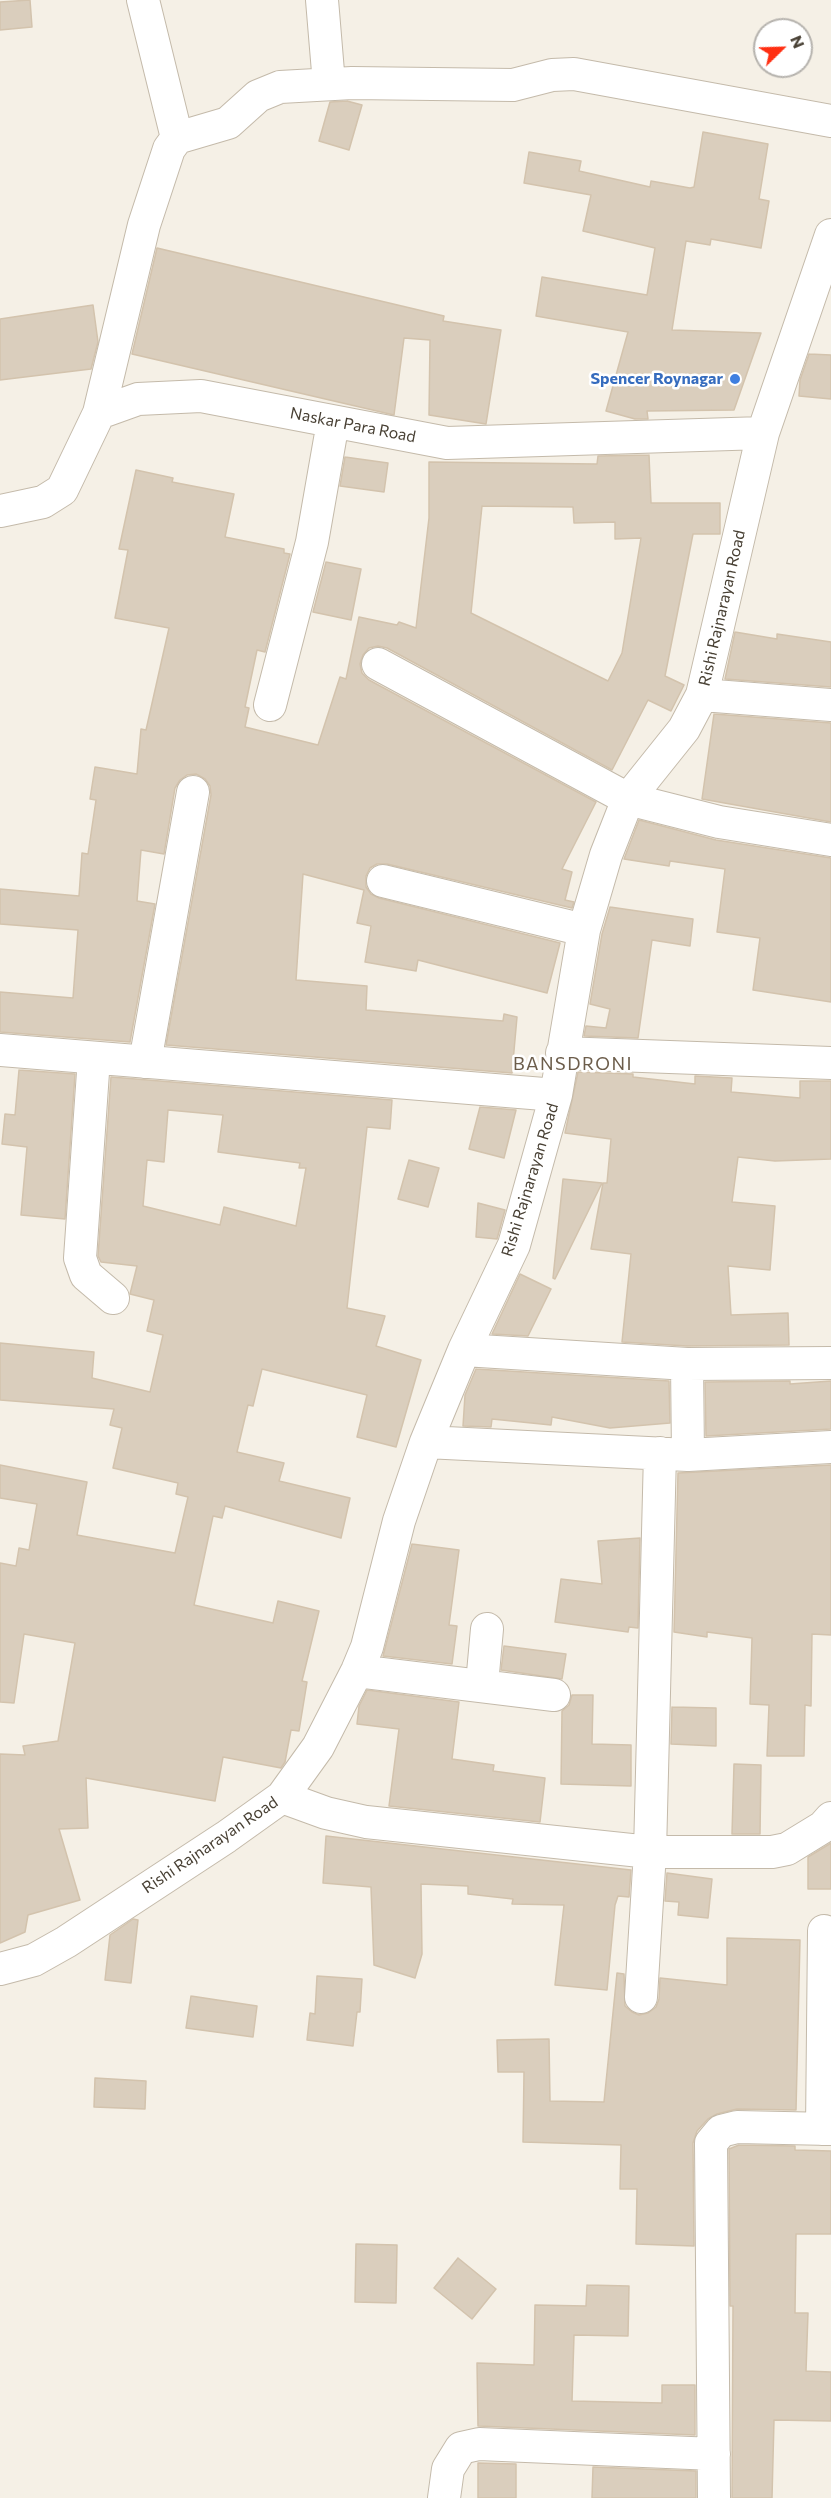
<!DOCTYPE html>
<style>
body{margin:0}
#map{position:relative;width:831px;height:2498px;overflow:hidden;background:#f5f0e6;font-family:Commissioner,sans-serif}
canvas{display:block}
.north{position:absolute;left:753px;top:18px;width:60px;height:60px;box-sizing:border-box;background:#fff;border:2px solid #b6b3ae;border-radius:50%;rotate:67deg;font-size:16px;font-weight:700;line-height:24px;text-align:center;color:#484034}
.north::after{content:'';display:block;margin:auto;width:21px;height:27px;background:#ff2f12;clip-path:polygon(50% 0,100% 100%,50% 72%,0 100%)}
</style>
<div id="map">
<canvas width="831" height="2498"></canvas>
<div class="north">N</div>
</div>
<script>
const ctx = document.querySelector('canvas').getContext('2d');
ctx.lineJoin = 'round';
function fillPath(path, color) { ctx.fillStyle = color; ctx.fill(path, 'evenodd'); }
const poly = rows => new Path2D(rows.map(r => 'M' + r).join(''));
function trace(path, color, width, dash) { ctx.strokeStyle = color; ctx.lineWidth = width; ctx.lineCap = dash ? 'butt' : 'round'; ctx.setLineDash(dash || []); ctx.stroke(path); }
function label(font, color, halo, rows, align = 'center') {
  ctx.font = font + ' Commissioner,sans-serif'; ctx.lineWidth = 5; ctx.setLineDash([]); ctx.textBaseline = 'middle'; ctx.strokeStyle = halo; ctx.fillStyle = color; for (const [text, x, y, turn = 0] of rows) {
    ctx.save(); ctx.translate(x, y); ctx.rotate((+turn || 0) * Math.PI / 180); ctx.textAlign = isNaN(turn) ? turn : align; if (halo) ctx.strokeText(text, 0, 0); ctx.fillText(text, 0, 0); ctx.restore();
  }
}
const building = poly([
 [30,0,32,27,0,30,0,2,30,0],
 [347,101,362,105,349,150,319,141,330,102,347,101],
 [703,132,768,144,759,199,769,201,761,248,711,239,710,245,686,241,672,330,761,333,734,410,647,411,648,419,635,419,606,411,628,332,536,316,542,277,647,295,655,248,583,231,591,195,524,183,529,152,581,161,579,171,650,187,651,181,690,188,694,187,703,132],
 [157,248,444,316,443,321,501,330,486,424,429,415,430,340,404,338,394,415,132,354,157,248],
 [93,305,98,342,91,369,0,380,0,319,93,305],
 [809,354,831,355,831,399,799,396,800,380,809,354],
 [649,455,651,503,720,503,720,534,693,534,665,676,684,685,671,711,648,700,612,770,387,648,378,646,369,648,363,655,360,664,362,673,369,680,596,802,562,869,572,872,565,900,574,902,572,908,387,864,377,864,370,868,366,876,366,887,371,894,379,898,560,943,547,993,418,960,416,971,365,962,371,926,357,923,364,890,303,874,296,980,367,986,366,1010,503,1021,504,1014,517,1017,512,1073,166,1045,211,795,210,786,205,779,196,774,187,775,180,780,175,788,164,854,141,850,137,901,155,904,130,1042,0,1032,0,992,73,998,78,930,0,924,0,889,79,896,82,853,88,854,96,800,90,799,95,767,137,774,141,729,146,730,169,628,115,618,128,550,119,549,136,470,173,478,172,482,234,494,225,537,284,549,284,553,290,554,265,652,257,650,245,707,249,708,245,727,318,745,340,677,346,679,359,617,397,625,399,622,416,628,429,518,429,462,597,464,598,456,649,455],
 [482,506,573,507,574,523,615,522,615,539,641,538,622,653,608,681,471,613,482,506],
 [345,457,388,463,384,492,340,486,345,457],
 [326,562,361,569,351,620,313,612,326,562],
 [735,632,777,639,777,634,831,642,831,687,725,679,735,632],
 [714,714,831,723,831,822,702,799,714,714],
 [639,820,716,840,831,858,831,1002,753,990,760,938,717,932,725,869,670,861,669,866,624,859,639,820],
 [610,907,693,919,690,946,652,940,638,1038,584,1036,586,1026,606,1028,610,1009,590,1004,602,934,610,907],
 [19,1070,75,1074,65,1219,21,1215,27,1147,2,1144,5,1114,15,1115,19,1070],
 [578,1072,633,1074,633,1077,695,1084,695,1076,732,1078,731,1092,800,1098,800,1081,831,1081,831,1159,775,1161,738,1157,732,1202,775,1206,770,1270,728,1266,731,1315,788,1313,789,1345,687,1346,622,1342,631,1254,591,1249,603,1183,607,1183,611,1139,565,1133,578,1072],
 [111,1077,392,1100,390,1129,367,1127,347,1308,385,1316,376,1346,421,1360,396,1447,357,1437,367,1395,262,1369,253,1406,248,1405,237,1452,284,1463,279,1481,350,1498,341,1538,225,1506,222,1518,213,1516,194,1605,273,1623,278,1601,319,1611,302,1681,307,1682,299,1731,291,1730,285,1762,281,1768,223,1757,215,1801,86,1778,88,1828,59,1829,80,1900,28,1915,25,1932,0,1943,0,1754,25,1755,23,1746,58,1741,75,1643,24,1634,14,1703,0,1702,0,1563,16,1566,19,1548,29,1550,37,1504,0,1498,0,1465,87,1482,77,1535,175,1553,188,1497,176,1494,178,1483,113,1468,122,1428,110,1425,114,1409,0,1400,0,1343,94,1352,92,1378,150,1392,163,1335,147,1331,154,1300,130,1294,137,1266,101,1262,98,1256,111,1077],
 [168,1110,223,1115,218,1152,300,1163,299,1168,306,1168,296,1226,224,1207,220,1225,143,1206,147,1160,164,1162,168,1110],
 [480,1107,516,1110,504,1158,469,1149,480,1107],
 [409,1160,439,1168,428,1207,398,1199,409,1160],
 [563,1179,602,1183,555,1279,553,1278,563,1179],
 [478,1203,505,1210,497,1239,476,1237,478,1203],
 [520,1274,551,1289,528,1336,492,1334,520,1274],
 [476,1369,669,1381,670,1423,610,1428,552,1417,551,1425,492,1419,491,1427,463,1426,465,1395,476,1369],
 [790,1381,790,1384,831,1381,831,1429,706,1436,705,1382,790,1381],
 [831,1465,831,1635,812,1634,811,1706,805,1705,804,1756,767,1756,769,1705,750,1704,752,1638,707,1632,707,1637,674,1632,678,1473,831,1465],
 [640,1538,638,1628,629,1627,628,1632,555,1622,561,1579,602,1584,598,1541,640,1538],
 [412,1544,459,1550,449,1625,457,1626,452,1664,383,1656,412,1544],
 [504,1646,566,1654,562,1679,501,1670,504,1646],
 [367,1690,459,1702,452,1759,494,1765,493,1771,545,1778,540,1822,389,1806,399,1729,357,1724,359,1706,367,1690],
 [572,1695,593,1695,592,1744,631,1745,631,1786,561,1784,562,1711,569,1705,572,1695],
 [672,1707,716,1708,716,1746,671,1744,672,1707],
 [734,1764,761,1765,760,1834,732,1834,734,1764],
 [326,1836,631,1870,629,1897,618,1896,615,1905,607,1990,555,1985,564,1905,512,1904,513,1899,468,1894,468,1886,421,1884,422,1954,415,1978,374,1965,371,1887,323,1883,326,1836],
 [831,1843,831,1889,808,1889,808,1857,831,1843],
 [667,1873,712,1879,708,1918,678,1915,679,1902,665,1901,667,1873],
 [133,1919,138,1920,131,1983,105,1980,110,1935,133,1919],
 [727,1938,800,1940,796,2110,737,2109,717,2114,708,2119,697,2131,693,2143,694,2246,636,2244,637,2189,620,2189,621,2145,523,2142,524,2072,498,2072,497,2040,549,2039,550,2101,604,2102,617,1973,624,1974,625,2006,632,2012,639,2015,648,2013,656,2007,659,1999,660,1978,727,1985,727,1938],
 [317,1976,362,1979,360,2012,357,2012,353,2046,307,2040,310,2013,315,2014,317,1976],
 [191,1996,257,2006,253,2037,186,2028,191,1996],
 [95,2078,146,2081,145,2109,94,2107,95,2078],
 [739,2145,795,2146,795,2150,831,2151,831,2234,796,2234,795,2313,808,2313,806,2371,831,2372,831,2421,774,2420,772,2498,732,2498,733,2306,730,2306,729,2149,739,2145],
 [356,2244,397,2245,396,2303,355,2302,356,2244],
 [458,2258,496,2289,472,2319,434,2288,458,2258],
 [587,2285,629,2286,628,2336,574,2335,572,2401,662,2403,662,2385,695,2385,695,2435,478,2426,477,2363,534,2365,535,2305,586,2306,587,2285],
 [478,2463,516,2464,516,2498,478,2498,478,2463],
 [593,2467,696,2471,696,2498,592,2498,593,2467]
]);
fillPath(building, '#dacebd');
trace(building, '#d3c3ad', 1.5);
const minor = poly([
 [143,0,177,138],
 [322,0,329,84],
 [99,413,144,225,169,149,177,138,228,123,258,96,280,87,352,83,513,85,552,75,574,74,831,121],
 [0,511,43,502,62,490,99,413,138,399,201,396,447,443,763,433],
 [378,664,628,799,719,822,831,840],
 [702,695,831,705],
 [270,705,312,542,333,422],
 [383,881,584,930],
 [0,1050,556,1095],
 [562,1053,831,1063],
 [94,1058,80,1258,86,1275,113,1298],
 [145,1062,193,792],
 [464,1350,687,1364,831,1363],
 [687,1364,688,1455],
 [426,1442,688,1455,831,1447],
 [357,1671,554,1695],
 [482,1684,487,1629],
 [282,1797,326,1813,366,1822,650,1852,772,1852,787,1849,823,1827,831,1818],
 [0,1969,34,1960,66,1942,226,1837,282,1797,318,1747,357,1671,367,1647,399,1521,426,1442,464,1350,514,1245,556,1095,584,930,606,855,628,799,684,729,702,695,763,433,831,235],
 [641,1997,650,1852,660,1453],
 [822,2129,824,1931],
 [444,2498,448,2469,461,2448,479,2444,714,2454],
 [714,2498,711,2143,721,2131,737,2127,831,2129]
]);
trace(minor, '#c4baaa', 34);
trace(minor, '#fff', 32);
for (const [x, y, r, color] of [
 [735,379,6,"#3f7fe0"]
]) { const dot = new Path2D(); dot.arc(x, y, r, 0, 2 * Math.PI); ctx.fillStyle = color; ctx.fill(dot); trace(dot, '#fff', 2); }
label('bold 16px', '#366cbe', '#fff', [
 ["Spencer Roynagar",723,379]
], 'right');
label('16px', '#484034', '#fff', [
 ["Naskar Para Road",353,425,11],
 ["Rishi Rajnarayan Road",722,608,-77],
 ["Rishi Rajnarayan Road",530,1180,-73],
 ["Rishi Rajnarayan Road",210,1845,-34]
]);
ctx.letterSpacing = '1.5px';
label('18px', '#6c5d4b', '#fff', [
 ["BANSDRONI",573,1064]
]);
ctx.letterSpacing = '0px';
</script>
